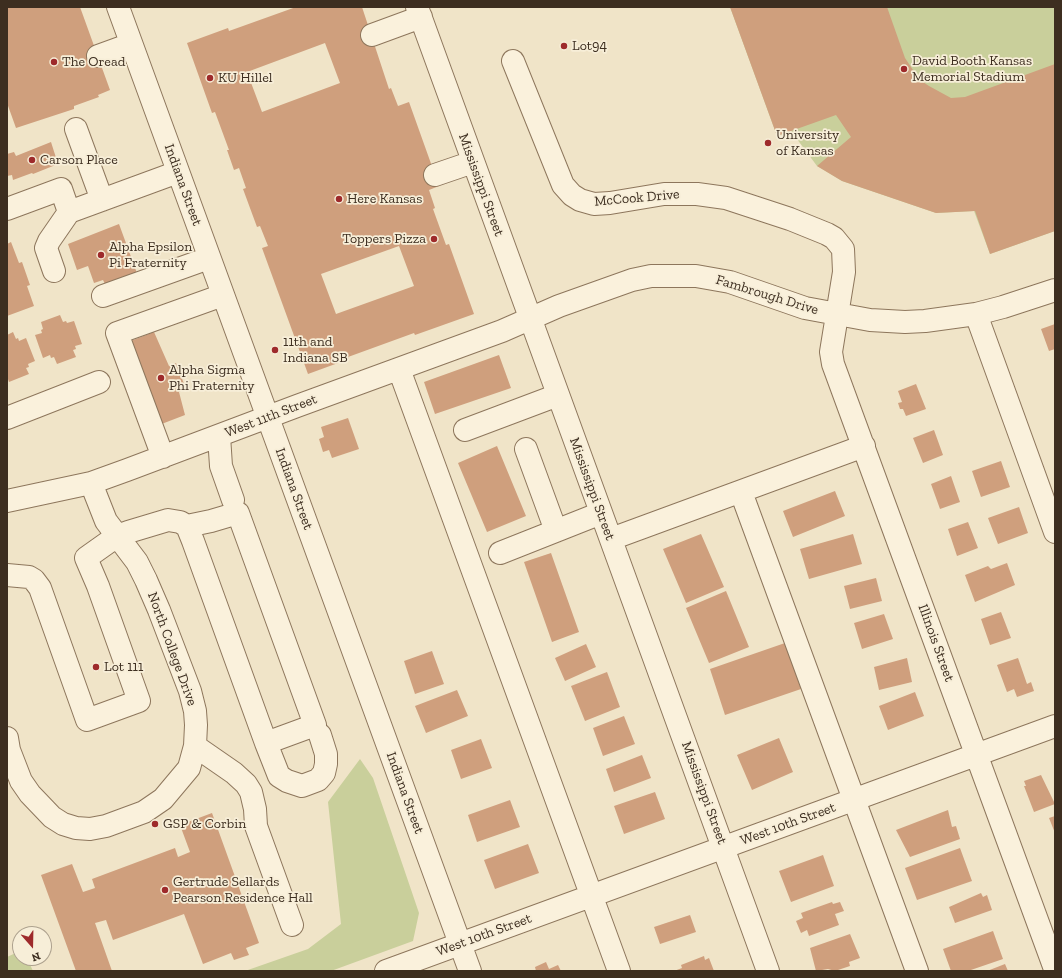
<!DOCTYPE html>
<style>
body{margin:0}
#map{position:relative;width:1062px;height:978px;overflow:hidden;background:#f0e4c8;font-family:"Zilla Slab",serif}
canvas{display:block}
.frame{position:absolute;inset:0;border:8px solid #3d2e20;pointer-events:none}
.north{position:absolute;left:12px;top:926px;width:40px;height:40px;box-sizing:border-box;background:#f7eed8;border:1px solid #ada18e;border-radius:50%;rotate:160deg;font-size:11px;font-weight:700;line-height:16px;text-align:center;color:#3d2e20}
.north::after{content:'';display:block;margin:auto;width:14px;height:18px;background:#9e2a2b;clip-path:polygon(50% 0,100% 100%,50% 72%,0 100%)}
</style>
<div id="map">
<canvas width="1062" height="978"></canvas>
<div class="frame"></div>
<div class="north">N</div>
</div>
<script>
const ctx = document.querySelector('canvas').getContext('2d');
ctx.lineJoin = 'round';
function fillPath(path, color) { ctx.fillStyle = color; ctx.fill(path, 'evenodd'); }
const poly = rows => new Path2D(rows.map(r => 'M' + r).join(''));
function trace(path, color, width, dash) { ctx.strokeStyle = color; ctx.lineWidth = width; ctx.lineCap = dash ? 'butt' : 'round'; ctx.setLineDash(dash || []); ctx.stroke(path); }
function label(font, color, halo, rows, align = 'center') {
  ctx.font = font + ' "Zilla Slab",serif'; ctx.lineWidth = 3.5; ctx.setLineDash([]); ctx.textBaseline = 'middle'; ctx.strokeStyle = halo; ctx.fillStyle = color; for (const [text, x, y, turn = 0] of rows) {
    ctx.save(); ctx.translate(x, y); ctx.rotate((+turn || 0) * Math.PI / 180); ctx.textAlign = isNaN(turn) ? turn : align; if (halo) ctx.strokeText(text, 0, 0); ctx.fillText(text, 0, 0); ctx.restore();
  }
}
fillPath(poly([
 [730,7,1055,7,1055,231,990,254,974,211,936,213,842,181,817,166,791,131,777,136],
 [360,759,373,778,419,913,413,941,331,971,245,971,308,949,341,924,328,802],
 [20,951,20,958,27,958,33,971,7,971,7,957]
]), '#c9cf9b');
fillPath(poly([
 [7,7,80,7,110,90,98,95,99,97,74,106,74,109,16,128,7,103],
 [296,7,362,7,389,89,391,88,398,106,409,102,439,186,429,190,435,208,433,209,446,245,449,244,474,314,415,335,414,333,348,357,349,359,308,374,262,248,268,246,260,226,257,227,243,189,246,188,239,168,234,170,227,150,229,150,215,112,212,113,187,43,228,28,229,31],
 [325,43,340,83,262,112,247,72],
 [399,246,414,286,336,314,321,274],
 [730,7,887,7,905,58,913,70,920,80,929,86,951,98,965,97,1055,64,1055,231,990,254,975,211,936,213,842,181,817,166,851,137,836,115,777,136],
 [51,142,58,164,33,174,32,173,13,180,12,175,7,176,7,154,14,152,16,156],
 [119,224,138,276,107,288,103,280,94,283,88,266,77,270,68,244],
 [11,242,19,263,22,262,30,285,27,286,34,306,7,316,7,244],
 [60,315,63,322,66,321,67,323,74,321,82,344,75,346,76,349,73,350,76,357,57,364,54,357,51,358,50,355,43,358,35,335,42,333,41,330,43,329,41,322],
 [1055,324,1055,349,1049,351,1041,329],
 [13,332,16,339,18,338,19,341,26,338,35,361,28,364,29,367,26,368,29,374,9,382,7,376,7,335],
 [154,332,169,366,176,363,186,389,179,392,185,415,159,425,128,342],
 [499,355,511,388,435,414,424,382],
 [916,384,926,409,906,416,903,409,900,409,898,403,902,402,898,391],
 [348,418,359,449,332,458,329,450,323,452,319,439,324,437,321,427],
 [934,430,943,455,923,463,913,438],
 [497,446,526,516,487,532,458,463],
 [1001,461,1010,487,981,497,972,471],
 [951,476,960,502,940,509,931,484],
 [835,491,845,516,793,537,783,511],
 [1019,507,1028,533,998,544,988,518],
 [968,522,978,548,957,556,948,529],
 [701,534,724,587,686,603,663,549],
 [853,534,862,564,809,579,800,549],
 [551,553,579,632,552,642,524,562],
 [1007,563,1015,585,975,602,965,575,988,566,991,569],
 [876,578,882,601,850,609,844,586],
 [726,591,749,647,709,663,686,608],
 [1001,612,1011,638,990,645,981,619],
 [884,614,893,639,862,649,854,623],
 [785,643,801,689,725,715,710,669],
 [586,644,596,667,565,681,555,658],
 [432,651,444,684,415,694,404,661],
 [907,658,912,682,879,690,874,667],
 [1018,658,1027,684,1031,682,1034,691,1017,697,1014,689,1007,692,997,665],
 [607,672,620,707,585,721,571,686],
 [457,690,468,716,426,733,415,706],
 [915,692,924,716,888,730,879,706],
 [624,716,635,744,603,756,593,728],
 [779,738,793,772,752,790,737,755],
 [481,739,492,768,461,779,451,750],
 [642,755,651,778,614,792,606,769],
 [1041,775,1055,804,1034,812,1024,786,1026,786,1024,781],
 [655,792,665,819,624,834,614,806],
 [510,800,520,827,477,842,468,815],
 [948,810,952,827,956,826,960,839,910,857,896,830],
 [212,813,259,943,246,948,249,955,234,960,231,953,203,964,184,914,113,940,106,920,95,923,112,971,76,971,41,875,72,864,83,892,95,888,92,879,175,848,178,857,190,852,180,825],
 [1055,816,1055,833,1049,818],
 [528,844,539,873,495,889,484,860],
 [960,848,972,881,917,900,905,868],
 [823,855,834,886,791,902,779,871],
 [981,893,983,897,987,895,992,910,955,923,949,907],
 [832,902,833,904,840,902,844,911,835,914,839,925,809,936,807,930,801,933,796,921,803,918,801,913],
 [690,915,696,932,660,944,654,927],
 [993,931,1003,959,968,971,951,971,943,949],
 [850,934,860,958,849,962,850,966,835,971,828,969,816,971,810,948],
 [704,956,705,960,709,958,714,971,674,971,682,968,681,965],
 [546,962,549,969,558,965,561,971,536,971,535,967],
 [1005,964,1008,971,987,971]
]), '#cf9f7d');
const minor = poly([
 [118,7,470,971],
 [417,7,768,971],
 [372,35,421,17],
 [98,56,131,44],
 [513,61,563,185,572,195,580,200,594,204,610,203,664,194,697,194,726,198,790,219,827,234,834,238,843,249,844,272,831,352,833,364,1055,969],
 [76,129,102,200],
 [435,175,473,162],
 [7,209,61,189,69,212,178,172],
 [54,271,46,248,49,241,69,212],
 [103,296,209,258],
 [976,314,1055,532],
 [399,369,619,971],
 [7,418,99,382],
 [465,430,558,395],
 [219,436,221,466,233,500],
 [526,449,556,531],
 [163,457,117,333,223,295],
 [741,492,917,971],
 [7,501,91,483,127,470,297,406,502,331,559,306,632,280,651,276,696,276,730,282,805,308,870,320,905,322,925,321,976,314,1003,307,1055,290],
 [611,539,864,446],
 [500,553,601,513],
 [7,575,29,577,34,580,40,588,87,720,139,701,98,586,86,558,117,536,128,532,168,520,180,522,187,526,193,541,266,743,315,725,238,513,211,521,187,526],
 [7,738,9,750,21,781,30,794,52,817,63,824,76,828,90,829,106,826,144,812,163,799,189,768,195,746,196,725,195,711,190,691,159,610,146,580,137,562,106,521,91,483],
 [266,743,279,776,287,781,302,786,318,780,324,773,326,764,326,754,320,735],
 [195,746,234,773,246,784,251,792,255,809,256,826,292,925],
 [386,971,1055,726]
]);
trace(minor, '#8d765c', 24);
trace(minor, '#faf1dc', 22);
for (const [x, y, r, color] of [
 [564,46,4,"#9e2a2b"],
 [54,62,4,"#9e2a2b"],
 [904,69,4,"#9e2a2b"],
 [210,78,4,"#9e2a2b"],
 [768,143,4,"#9e2a2b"],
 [32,160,4,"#9e2a2b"],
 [339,199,4,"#9e2a2b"],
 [434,239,4,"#9e2a2b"],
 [101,255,4,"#9e2a2b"],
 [275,350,4,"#9e2a2b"],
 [161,378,4,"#9e2a2b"],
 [96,667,4,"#9e2a2b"],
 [155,824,4,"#9e2a2b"],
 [165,890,4,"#9e2a2b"]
]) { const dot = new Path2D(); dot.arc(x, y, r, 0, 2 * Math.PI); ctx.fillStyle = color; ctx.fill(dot); trace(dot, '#f7eed8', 1.5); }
label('14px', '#3d2e20', '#f7eed8', [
 ["Lot94",572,46],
 ["David Booth Kansas",912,61],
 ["Memorial Stadium",912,77],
 ["The Oread",62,62],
 ["KU Hillel",218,78],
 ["University",776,135],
 ["of Kansas",776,151],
 ["Carson Place",40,160],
 ["Here Kansas",347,199],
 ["Toppers Pizza",426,239,"right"],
 ["Alpha Epsilon",109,247],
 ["Pi Fraternity",109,263],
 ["11th and",283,342],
 ["Indiana SB",283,358],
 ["Alpha Sigma",169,370],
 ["Phi Fraternity",169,386],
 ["Lot 111",104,667],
 ["GSP & Corbin",163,824],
 ["Gertrude Sellards",173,882],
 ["Pearson Residence Hall",173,898]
], 'left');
label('14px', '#3d2e20', '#f7eed8', [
 ["Indiana Street",183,185,70],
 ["Mississippi Street",481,185,70],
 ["McCook Drive",637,198,-5],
 ["Fambrough Drive",767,295,17],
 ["West 11th Street",271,416,-21],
 ["Indiana Street",294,489,70],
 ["Mississippi Street",592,489,70],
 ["Illinois Street",936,643,70],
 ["North College Drive",172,649,70],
 ["Indiana Street",405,793,70],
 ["Mississippi Street",704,793,70],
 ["West 10th Street",788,824,-20],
 ["West 10th Street",484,935,-20]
]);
</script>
